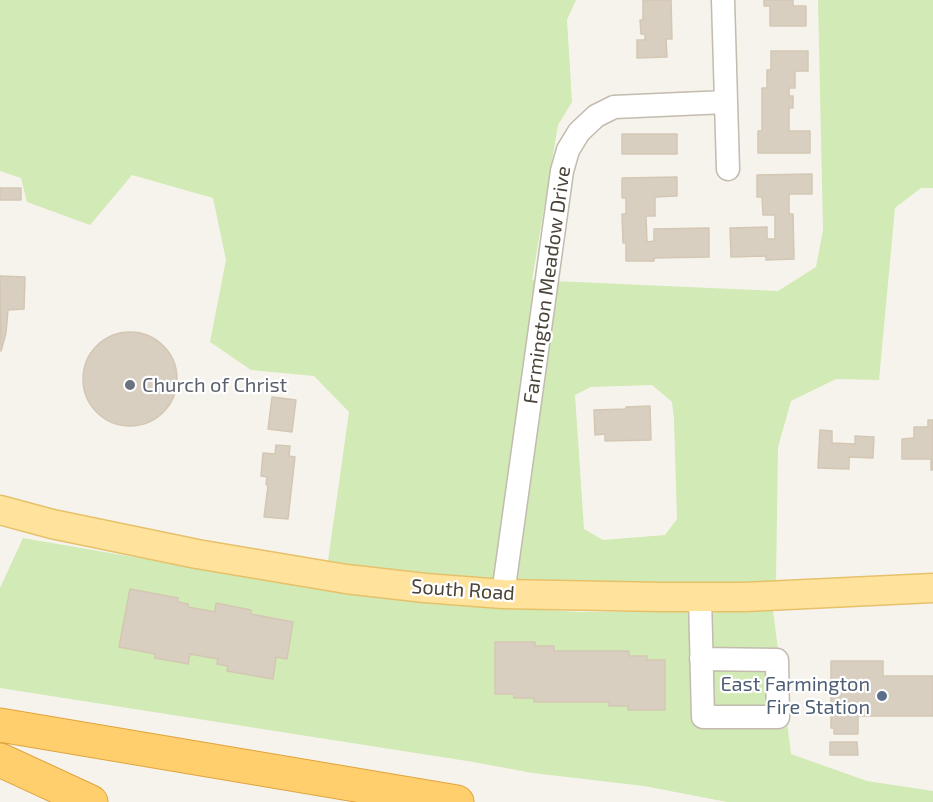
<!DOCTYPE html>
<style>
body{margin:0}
canvas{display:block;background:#f6f3ec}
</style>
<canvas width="933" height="802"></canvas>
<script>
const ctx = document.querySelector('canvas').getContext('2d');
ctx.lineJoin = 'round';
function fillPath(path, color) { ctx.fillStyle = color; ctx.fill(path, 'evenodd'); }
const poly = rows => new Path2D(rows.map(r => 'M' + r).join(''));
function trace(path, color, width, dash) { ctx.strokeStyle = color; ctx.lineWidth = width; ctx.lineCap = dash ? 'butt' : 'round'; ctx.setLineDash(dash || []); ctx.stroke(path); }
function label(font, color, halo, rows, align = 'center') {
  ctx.font = font + ' "Exo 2",sans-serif'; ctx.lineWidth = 4.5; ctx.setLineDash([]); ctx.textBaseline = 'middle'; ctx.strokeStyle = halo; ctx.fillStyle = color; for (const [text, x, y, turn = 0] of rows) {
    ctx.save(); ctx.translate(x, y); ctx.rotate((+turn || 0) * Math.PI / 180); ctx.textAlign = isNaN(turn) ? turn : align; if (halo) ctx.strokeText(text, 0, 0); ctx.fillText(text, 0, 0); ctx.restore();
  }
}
fillPath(poly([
 [0,0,576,0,567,20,572,102,558,125,532,280,778,291,816,267,823,230,818,0,933,0,933,188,921,188,895,208,879,380,836,379,791,401,778,447,776,581,745,597,326,575,349,412,314,376,251,370,210,342,226,260,213,198,132,175,90,225,27,202,21,178,0,171],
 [652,385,672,402,674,419,677,519,665,535,603,540,584,529,575,395,591,387],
 [23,538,308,587,514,608,579,612,773,610,791,754,867,781,933,791,933,802,727,802,644,786,533,773,467,761,0,688,0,588]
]), '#d2eab5');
const building = poly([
 [643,0,671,0,672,39,666,39,667,57,637,58,637,40,645,40,645,34,641,34,640,20,643,20,643,0],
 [764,0,793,0,793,6,806,6,806,26,770,26,770,6,764,6,764,0],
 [771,51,808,51,808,71,795,71,795,88,789,88,789,96,793,96,793,108,789,108,789,131,810,131,810,153,758,153,758,131,762,131,762,88,767,88,767,70,771,70,771,51],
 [622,134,677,134,677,154,622,154,622,134],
 [812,174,812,194,789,194,789,214,793,214,794,259,766,260,766,256,731,257,730,228,767,227,767,239,775,239,775,215,763,215,762,197,757,197,757,175,812,174],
 [677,177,677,196,655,197,655,216,646,216,647,242,654,241,654,229,709,228,709,257,654,258,654,261,626,261,626,243,623,243,622,214,626,214,626,198,622,198,622,178,677,177],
 [0,188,21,188,21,200,0,200,0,188],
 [0,276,25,277,24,309,8,310,6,333,1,351,0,276],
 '83 379a47 47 0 1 1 94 0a47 47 0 1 1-94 0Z',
 [272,397,296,400,292,432,268,429,272,397],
 [650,406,651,440,605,441,605,434,595,435,594,410,626,409,626,407,650,406],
 [928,420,933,420,933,470,931,470,931,459,902,459,902,439,914,438,914,427,928,427,928,420],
 [820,430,832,431,832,443,855,444,855,436,874,437,873,458,849,457,849,469,818,468,820,430],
 [276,445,290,446,289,456,295,457,288,519,264,517,268,486,266,484,267,477,261,476,263,453,275,454,276,445],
 [130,589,178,598,178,602,188,604,188,607,215,612,216,603,251,610,251,614,293,622,287,659,276,657,273,679,227,671,228,666,217,664,218,659,190,654,188,664,155,658,155,654,119,647,130,589],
 [495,642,535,642,535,646,554,646,554,651,629,651,629,656,647,656,647,660,665,660,665,710,628,710,628,706,609,706,609,702,534,702,534,698,514,698,514,694,495,694,495,642],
 [831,661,883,661,883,676,933,676,933,716,858,716,858,734,834,734,834,728,831,728,831,661],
 [830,742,857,742,858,755,830,755,830,742]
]);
fillPath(building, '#d8cfc1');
trace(building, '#d3c7b4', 1.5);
const minor = poly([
 [723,0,728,169],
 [503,594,562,171,568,150,579,132,596,116,614,107,726,102],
 [700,597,703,717,778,717,777,660,701,659]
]);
const major = poly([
 [0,510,52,524,197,554,346,579,425,588,503,594,662,597,745,597,933,588]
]);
const highway = poly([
 [0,725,457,802],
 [0,760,91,802]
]);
trace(minor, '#c2bbae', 25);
trace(major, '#e6c16a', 31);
trace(highway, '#e0a43c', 35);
trace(minor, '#fff', 22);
trace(major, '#ffe39c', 28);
trace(highway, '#ffcf6e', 33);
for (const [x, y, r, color] of [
 [130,385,6,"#6b7280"],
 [882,696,6,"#5c6f8a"]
]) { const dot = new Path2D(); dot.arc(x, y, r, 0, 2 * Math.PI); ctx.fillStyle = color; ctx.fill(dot); trace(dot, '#fff', 2); }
label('20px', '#4b4439', '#fff', [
 ["Farmington Meadow Drive",547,285,-82],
 ["South Road",463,590,4]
]);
label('20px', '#5b616d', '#fff', [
 ["Church of Christ",142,385]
], 'left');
label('20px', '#4e5e75', '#fff', [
 ["East Farmington",870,684],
 ["Fire Station",870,707]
], 'right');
</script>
